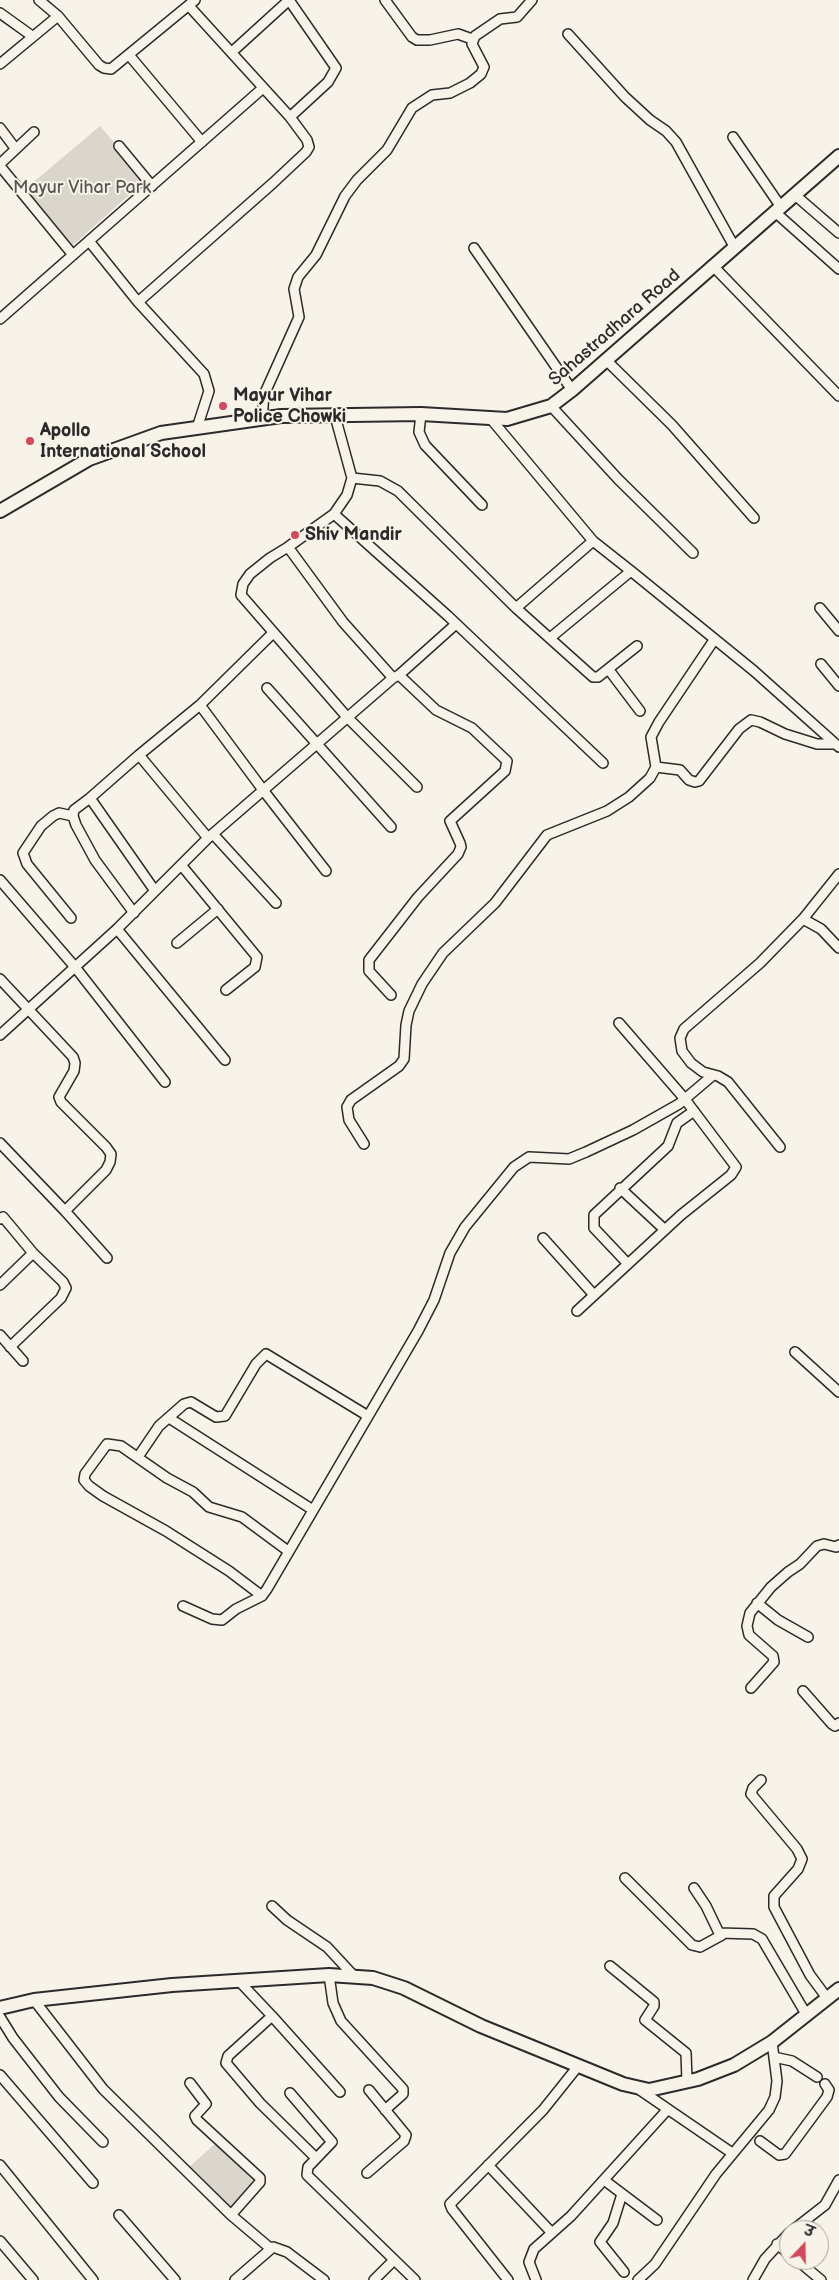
<!DOCTYPE html>
<meta charset="utf-8">
<style>
body{margin:0}
#map{position:relative;width:839px;height:2280px;overflow:hidden;background:#f7f3e8;font-family:"Balsamiq Sans","Playpen Sans Deva",sans-serif}
canvas{display:block}
.north{position:absolute;left:779px;top:2220px;width:50px;height:50px;box-sizing:border-box;background:#f7f3e8;border:1px solid #a5a39c;border-radius:50%;rotate:21deg;font-size:14px;font-weight:700;line-height:20px;text-align:center;color:#2b2b2b}
.north::after{content:'';display:block;margin:auto;width:18px;height:22px;background:#d1495b;clip-path:polygon(50% 0,100% 100%,50% 72%,0 100%)}
</style>
<div id="map">
<canvas width="839" height="2280"></canvas>
<div class="north">उ</div>
</div>
<script>
const ctx = document.querySelector('canvas').getContext('2d');
ctx.lineJoin = 'round';
function fillPath(path, color) { ctx.fillStyle = color; ctx.fill(path, 'evenodd'); }
const poly = rows => new Path2D(rows.map(r => 'M' + r).join(''));
function trace(path, color, width, dash) { ctx.strokeStyle = color; ctx.lineWidth = width; ctx.lineCap = dash ? 'butt' : 'round'; ctx.setLineDash(dash || []); ctx.stroke(path); }
function label(font, color, halo, rows, align = 'center') {
  ctx.font = font + ' "Balsamiq Sans",sans-serif'; ctx.lineWidth = 4; ctx.setLineDash([]); ctx.textBaseline = 'middle'; ctx.strokeStyle = halo; ctx.fillStyle = color; for (const [text, x, y, turn = 0] of rows) {
    ctx.save(); ctx.translate(x, y); ctx.rotate((+turn || 0) * Math.PI / 180); ctx.textAlign = isNaN(turn) ? turn : align; if (halo) ctx.strokeText(text, 0, 0); ctx.fillText(text, 0, 0); ctx.restore();
  }
}
fillPath(poly([
 [100,126,146,180,73,245,24,190],
 [216,2143,254,2182,230,2211,188,2168]
]), '#dad6cc');
const street = poly([
 [39,0,58,16,99,65,104,68,111,69,195,0],
 [289,0,336,68,328,82,290,117],
 [385,0,412,37,417,40,430,40,458,34,472,39],
 [0,13,32,36],
 [568,34,625,97,650,120,666,131,676,142,735,248],
 [232,52,288,1],
 [129,55,202,142],
 [0,64,58,16],
 [0,128,15,148],
 [733,137,781,207],
 [119,146,152,186],
 [0,164,34,132],
 [0,166,73,255],
 [795,195,839,233],
 [775,212,839,269],
 [89,241,138,302,204,374,209,391,197,428],
 [474,248,572,390],
 [714,267,839,396],
 [138,302,273,183,306,152,309,147,307,140,290,117,189,6],
 [0,319,263,88],
 [606,360,672,425,754,518],
 [551,406,618,479,693,553],
 [421,414,419,432,425,445,482,505],
 [335,416,352,478],
 [262,419,264,395,299,317,294,289,298,277,316,255,345,196,357,180,387,150,412,108,432,95,450,93,470,83,481,74,484,67,472,44,475,36,500,19,517,17,532,0],
 [491,419,593,541,516,608],
 [334,514,288,547,343,622,393,678,399,675,436,710,472,728,507,761,505,771,450,821,460,843,461,847,458,854,418,897,369,960,369,971,391,995],
 [593,541,631,571],
 [288,547,270,558,250,574,243,584,241,595,347,717,417,787],
 [820,608,839,631],
 [550,638,631,571,754,671,839,747],
 [821,664,839,686],
 [609,670,640,711],
 [399,675,456,624],
 [267,688,391,827],
 [200,705,273,633],
 [139,755,200,705,263,790,326,871],
 [603,763,448,616,334,514,347,495,352,478,380,481,398,491,516,608,593,677,598,677,637,646],
 [656,767,680,770,689,780,695,782,699,781,739,729,751,720,760,722,785,734,817,744,833,744],
 [90,798,139,755,208,838],
 [213,834,276,903],
 [182,866,257,957,255,967,226,990],
 [0,880,75,967,165,1082],
 [134,913,95,860,76,825,73,816,74,810,90,798,155,891],
 [71,918,27,864,23,853,41,826,53,816,59,813,73,816],
 [803,919,821,929,839,948],
 [117,929,225,1060],
 [177,943,218,909],
 [0,979,73,1057,75,1063,74,1071,59,1097,61,1102,106,1147,111,1154,110,1162,106,1170,65,1211,0,1143],
 [0,1035,117,929,208,838,393,678],
 [364,1144,349,1120,347,1107,351,1100,399,1066,404,1059,406,1025,409,1011,422,984,443,953,495,903,547,835,607,811,629,797,650,778,656,767,651,737,659,722,714,640],
 [780,1147,728,1082,718,1076,703,1072,691,1063,682,1051,680,1038,684,1029,760,963,803,919,839,874],
 [620,1188,665,1230],
 [65,1211,107,1258],
 [0,1219,3,1217,33,1253,63,1282,66,1288,61,1298,10,1347],
 [543,1238,594,1295],
 [628,1264,594,1228,594,1215,668,1146,677,1123,694,1111],
 [0,1285,33,1253],
 [577,1311,681,1215,731,1175,736,1167,684,1098,619,1023],
 [0,1335,23,1361],
 [795,1352,839,1392],
 [169,1418,313,1510],
 [138,1457,159,1426,184,1404,191,1402,216,1417,225,1416,256,1364,266,1354,368,1416],
 [262,1596,229,1571,166,1531,103,1496,89,1486,84,1480,85,1474,107,1444,121,1446,167,1478,193,1492,209,1507,242,1517,288,1551],
 [757,1603,778,1620,808,1637],
 [183,1606,212,1619,222,1620,236,1609,262,1596,267,1589,418,1331,434,1300,450,1253,465,1227,514,1167,529,1157,569,1159,586,1152,633,1130,679,1104,712,1076],
 [751,1688,774,1662,773,1656,749,1635,747,1626,750,1613,771,1587,788,1572,800,1564,817,1546,824,1544,836,1547,839,1545],
 [803,1691,832,1724,835,1726,839,1723],
 [761,1780,753,1788,751,1794,797,1849,802,1859,798,1869,774,1896,774,1907,810,1975,827,1998],
 [625,1878,692,1945,700,1947,722,1935],
 [694,1888,706,1906,719,1933,753,1934,762,1939,806,2014],
 [272,1906,287,1920,327,1947,353,1975],
 [610,1966,654,2002,654,2006,645,2020,686,2053,687,2081],
 [329,1975,333,2003,341,2021,403,2089,403,2094,385,2110],
 [238,1980,272,2016,228,2056,226,2063,260,2103,316,2158],
 [34,2000,103,2089,231,2215,270,2248],
 [272,2016,340,2092],
 [0,2017,13,2038,59,2097,103,2142],
 [774,2057,792,2061,817,2077],
 [0,2075,93,2183],
 [190,2083,206,2104,195,2116,197,2120,260,2178,260,2182,231,2215],
 [640,2090,732,2153],
 [290,2093,332,2142,308,2167,307,2175,415,2280],
 [760,2141,779,2155,785,2154,827,2097,829,2090,825,2084],
 [0,2165,93,2280],
 [488,2165,552,2233],
 [367,2173,404,2141,406,2135,369,2090],
 [604,2180,657,2220],
 [622,2194,613,2223,600,2242,624,2272],
 [119,2215,175,2280],
 [793,2230,825,2205,839,2180],
 [0,2241,33,2280],
 [777,2244,789,2254],
 [797,2260,821,2280],
 [235,2280,273,2247,287,2252,324,2280],
 [374,2280,393,2261],
 [508,2280,452,2209,450,2204,543,2110,579,2065],
 [536,2280,529,2262,534,2249,571,2216,668,2109],
 [638,2280,655,2264,716,2174,769,2110,775,2097,777,2081,772,2042],
 [753,2280,765,2259,789,2233]
]);
const secondary = poly([
 [0,511,89,459,161,433,281,416,421,414,507,419,551,406,572,390,839,156],
 [0,2008,34,2000,172,1985,329,1975,373,1978,404,1988,481,2026,623,2084,649,2090,698,2079,734,2065,772,2042,839,1989]
]);
trace(street, '#2b2b2b', 12);
trace(secondary, '#2b2b2b', 16);
trace(street, '#f7f3e8', 9);
trace(secondary, '#f7f3e8', 12);
for (const [x, y, r, color] of [
 [223,406,5,"#d1495b"],
 [30,441,5,"#d1495b"],
 [295,535,5,"#d1495b"]
]) { const dot = new Path2D(); dot.arc(x, y, r, 0, 2 * Math.PI); ctx.fillStyle = color; ctx.fill(dot); trace(dot, '#f7f3e8', 2); }
label('18px', '#575653', '#f7f3e8', [
 ["Mayur Vihar Park",82,188]
]);
label('18px', '#2b2b2b', '#f7f3e8', [
 ["Sahastradhara Road",615,328,-41]
]);
label('bold 18px', '#2b2b2b', '#f7f3e8', [
 ["Mayur Vihar",233,396],
 ["Police Chowki",233,417],
 ["Apollo",40,431],
 ["International School",40,452],
 ["Shiv Mandir",305,535]
], 'left');
</script>
